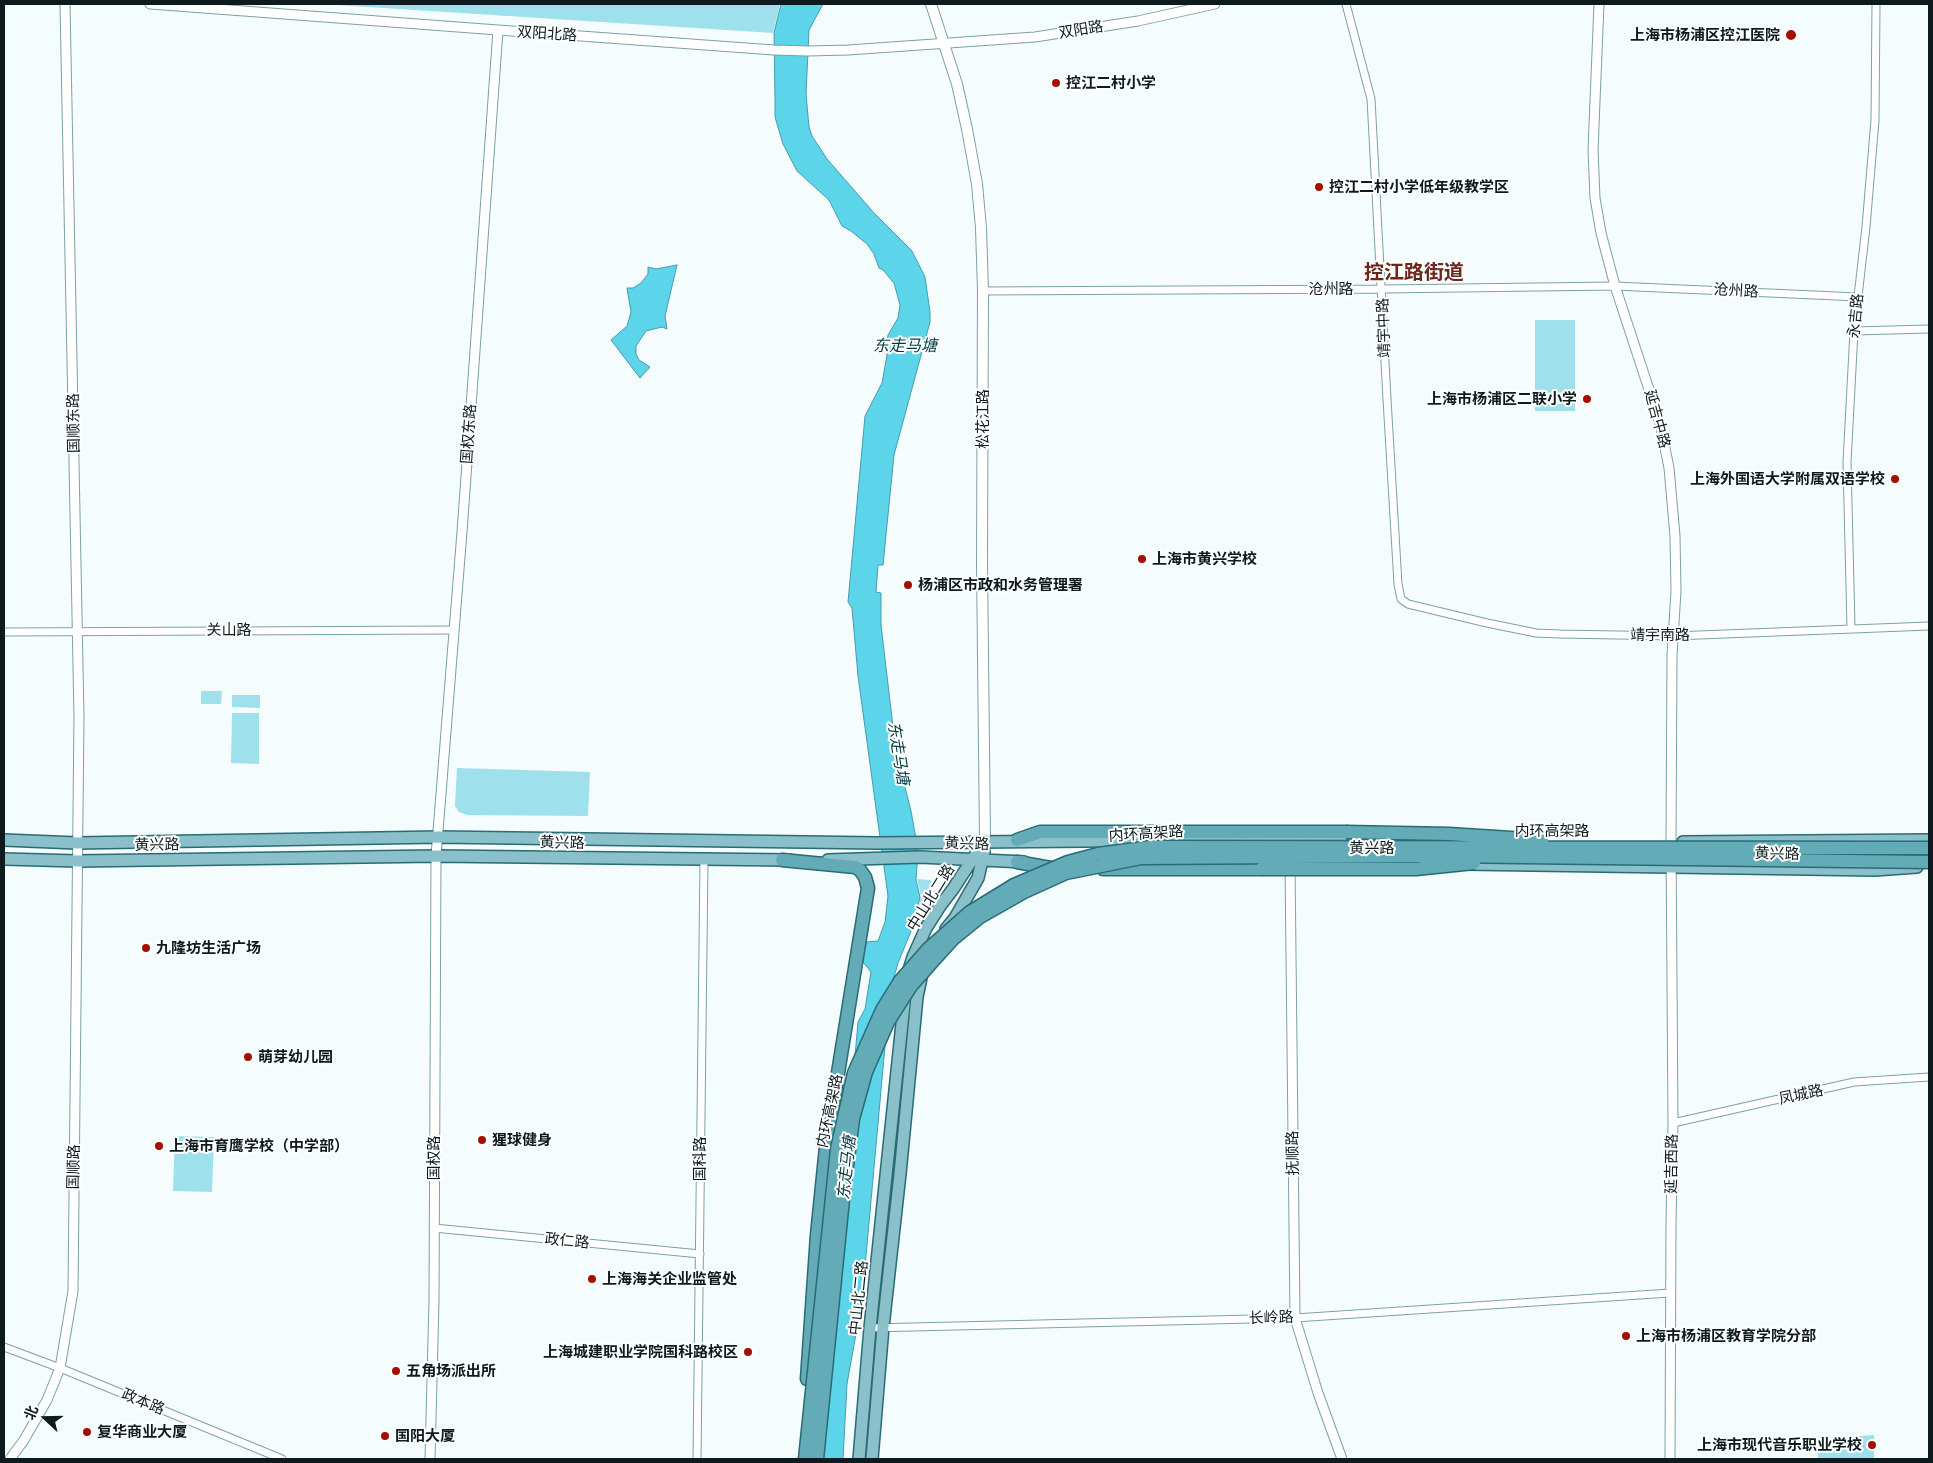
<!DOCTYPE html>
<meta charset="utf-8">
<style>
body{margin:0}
#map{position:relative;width:1933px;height:1463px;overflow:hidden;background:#f5fcfd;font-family:Mulish,"Noto Sans SC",sans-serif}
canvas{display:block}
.frame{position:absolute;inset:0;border:5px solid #0d1b1e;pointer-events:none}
.north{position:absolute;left:20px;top:1393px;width:50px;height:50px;-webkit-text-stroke:4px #fff;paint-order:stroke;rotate:291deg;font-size:14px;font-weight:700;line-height:20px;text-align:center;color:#0d1b1e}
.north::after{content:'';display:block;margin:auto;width:18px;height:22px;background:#0d1b1e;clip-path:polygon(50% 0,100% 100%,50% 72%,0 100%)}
</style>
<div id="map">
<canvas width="1933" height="1463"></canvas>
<div class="frame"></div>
<div class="north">北</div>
</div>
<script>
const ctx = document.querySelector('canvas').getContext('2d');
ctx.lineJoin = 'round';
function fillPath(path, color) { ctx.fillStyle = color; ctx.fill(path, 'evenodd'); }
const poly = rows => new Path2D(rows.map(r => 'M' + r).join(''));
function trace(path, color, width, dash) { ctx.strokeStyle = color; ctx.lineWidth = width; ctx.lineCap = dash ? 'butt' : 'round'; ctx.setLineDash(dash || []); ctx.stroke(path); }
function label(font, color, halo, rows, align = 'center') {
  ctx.font = font + ' Mulish,"Noto Sans SC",sans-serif'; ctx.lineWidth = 4; ctx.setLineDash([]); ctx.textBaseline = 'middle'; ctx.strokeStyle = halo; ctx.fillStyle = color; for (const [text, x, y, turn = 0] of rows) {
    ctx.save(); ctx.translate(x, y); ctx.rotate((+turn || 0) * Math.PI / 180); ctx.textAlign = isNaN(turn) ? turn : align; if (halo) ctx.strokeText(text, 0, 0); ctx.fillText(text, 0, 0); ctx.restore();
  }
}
fillPath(poly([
 [321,4,780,4,773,33],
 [1535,320,1575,320,1575,411,1535,411],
 [201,691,222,691,221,704,201,704],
 [232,695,260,695,260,708,232,707],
 [232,713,259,713,259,764,231,763],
 [457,768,590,772,588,816,467,815,459,812,455,806],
 [917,879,931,880,933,886,915,922,921,896],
 [175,1136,214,1137,212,1192,173,1191],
 [1874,1435,1874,1459,1818,1459,1818,1439]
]), '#9ee0ec');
const water = poly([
 [781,4,823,4,809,30,806,94,809,127,812,136,827,159,874,213,912,251,925,277,930,312,930,322,894,455,883,565,878,565,876,592,881,593,881,625,896,752,911,811,918,850,916,880,920,897,914,924,898,963,890,991,862,1300,847,1384,843,1459,820,1459,858,1022,865,1009,871,972,863,962,866,942,878,941,885,922,888,896,858,676,852,608,848,602,865,416,882,383,887,355,886,344,888,335,898,318,900,305,894,283,883,270,879,268,874,254,867,244,851,231,842,226,829,200,797,171,783,144,775,117,775,100,774,33,781,4],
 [677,265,665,316,667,329,662,327,646,331,636,346,636,354,639,360,650,367,640,378,611,340,627,326,631,312,627,288,633,288,641,283,648,274,648,267,656,269,677,265]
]);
fillPath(water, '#5cd5ea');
trace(water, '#449dad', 1);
const minor = poly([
 [1346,4,1371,99,1387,399,1398,584,1401,599,1408,604,1487,623,1536,633,1560,634,1674,636,1929,626],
 [983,291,1382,289,1615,286,1858,297],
 [1854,331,1929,329],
 [1851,628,1847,462,1854,331,1866,227,1875,120,1876,4],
 [4,632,454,630],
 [1673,1123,1854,1082,1929,1077],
 [434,1228,700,1254],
 [870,1328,1295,1318,1670,1293],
 [4,1347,60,1368,282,1459],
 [697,1459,704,860]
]);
const tertiary = poly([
 [150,4,498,30,774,50,808,51,848,50,1035,37,1138,21,1215,4],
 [1599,4,1593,150,1595,198,1601,233,1615,286,1660,423,1669,468,1675,536,1676,591,1672,655,1671,842,1673,1123,1671,1224,1670,1459],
 [1290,864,1295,1318,1318,1393,1342,1459],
 [10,1459,24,1440,47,1400,60,1368,73,1291,79,717,65,4],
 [430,1459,434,1300,436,856,462,532,498,30]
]);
const secondary = poly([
 [931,4,957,84,967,129,977,184,981,228,983,291,982,564,985,840]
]);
const primary = poly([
 [4,840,77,843,439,837,878,843,1289,839,1442,840],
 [1683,842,1929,840],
 [4,859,78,861,436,856,789,860],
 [828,860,920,857,1024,862],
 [1465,864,1875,870,1917,867],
 [946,929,955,918,978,878,984,852],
 [909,970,913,957,926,928,940,906,953,889,985,840],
 [859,1459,870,1328,905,995],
 [872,1459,883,1327,900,1174,917,997,922,973]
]);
const trunk = poly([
 [1017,840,1040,832,1346,832],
 [782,860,855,867,860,870,865,877,868,888,826,1147,817,1235,807,1379],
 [1017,862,1056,869],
 [1103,869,1261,869]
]);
trace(minor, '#7ca0a6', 9);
trace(tertiary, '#7ca0a6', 11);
trace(secondary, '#7ca0a6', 12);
trace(primary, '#2a6b76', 14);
trace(trunk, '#2a6b76', 15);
trace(minor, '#fff', 7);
trace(tertiary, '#fff', 9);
trace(secondary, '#fff', 10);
trace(primary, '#89c0c9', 11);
trace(trunk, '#62abb7', 12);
const trunkBridge = poly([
 [1346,832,1449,834,1542,840],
 [1261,869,1416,869,1474,863],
 [805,1459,837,1149,854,1073,882,1010,900,981,928,949,970,912,1014,885,1068,862,1098,854,1151,847,1929,848],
 [817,1459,844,1189,853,1119,866,1072,888,1022,911,986,933,961,953,939,980,917,1024,892,1066,873,1141,858,1441,856,1929,862]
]);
trace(trunkBridge, '#2a6b76', 15, []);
trace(trunkBridge, '#62abb7', 12);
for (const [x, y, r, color] of [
 [1791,35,6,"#a30f00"],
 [1056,83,5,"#a30f00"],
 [1319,187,5,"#a30f00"],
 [1587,399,5,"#a30f00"],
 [1895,479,5,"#a30f00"],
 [1142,559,5,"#a30f00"],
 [908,585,5,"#a30f00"],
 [146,948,5,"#a30f00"],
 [248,1057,5,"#a30f00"],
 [482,1140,5,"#a30f00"],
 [159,1146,5,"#a30f00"],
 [592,1279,5,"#a30f00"],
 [1626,1336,5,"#a30f00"],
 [748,1352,5,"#a30f00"],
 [396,1371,5,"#a30f00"],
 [87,1432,5,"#a30f00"],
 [385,1436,5,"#a30f00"],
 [1872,1445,5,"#a30f00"]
]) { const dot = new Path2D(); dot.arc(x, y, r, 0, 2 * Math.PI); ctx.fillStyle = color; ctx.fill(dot); trace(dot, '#fff', 2); }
label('15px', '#0d1b1e', '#fff', [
 ["双阳路",1081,30,-9],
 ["双阳北路",547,34,4],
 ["沧州路",1331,289],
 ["沧州路",1736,291,3],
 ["永吉路",1856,316,-84],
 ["靖宇中路",1384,328,-92],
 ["松花江路",983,419,-90],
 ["延吉中路",1657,419,75],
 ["国顺东路",74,423,-91],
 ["国权东路",469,434,-86],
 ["关山路",229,630],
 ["靖宇南路",1660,635],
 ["内环高架路",1552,831],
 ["内环高架路",1146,834,-4],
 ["黄兴路",562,843,1],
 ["黄兴路",967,844,2],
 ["黄兴路",157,845,-1],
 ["黄兴路",1372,848],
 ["黄兴路",1777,854,1],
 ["中山北二路",931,898,-58],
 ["凤城路",1801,1095,-12],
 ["内环高架路",830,1111,-78],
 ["抚顺路",1293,1153,-91],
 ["国权路",434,1158,-90],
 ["国科路",700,1159,-90],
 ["延吉西路",1672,1164,-89],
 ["国顺路",74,1167,-89],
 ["政仁路",567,1241,6],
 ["中山北二路",859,1298,-84],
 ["长岭路",1271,1318,-2],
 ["政本路",143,1402,22]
]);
label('bold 15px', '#0d1b1e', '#fff', [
 ["上海市杨浦区控江医院",1780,35,"right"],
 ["控江二村小学",1066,83],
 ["控江二村小学低年级教学区",1329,187],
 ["上海市杨浦区二联小学",1577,399,"right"],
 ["上海外国语大学附属双语学校",1885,479,"right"],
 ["上海市黄兴学校",1152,559],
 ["杨浦区市政和水务管理署",918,585],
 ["九隆坊生活广场",156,948],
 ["萌芽幼儿园",258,1057],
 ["猩球健身",492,1140],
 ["上海市育鹰学校（中学部）",169,1146],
 ["上海海关企业监管处",602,1279],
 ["上海市杨浦区教育学院分部",1636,1336],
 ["上海城建职业学院国科路校区",738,1352,"right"],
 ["五角场派出所",406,1371],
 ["复华商业大厦",97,1432],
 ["国阳大厦",395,1436],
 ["上海市现代音乐职业学校",1862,1445,"right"]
], 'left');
label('italic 16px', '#003a43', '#fff', [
 ["东走马塘",905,346],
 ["东走马塘",898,753,81],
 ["东走马塘",847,1168,-84]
]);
label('bold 20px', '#6c271d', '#fff', [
 ["控江路街道",1414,273]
]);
</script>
